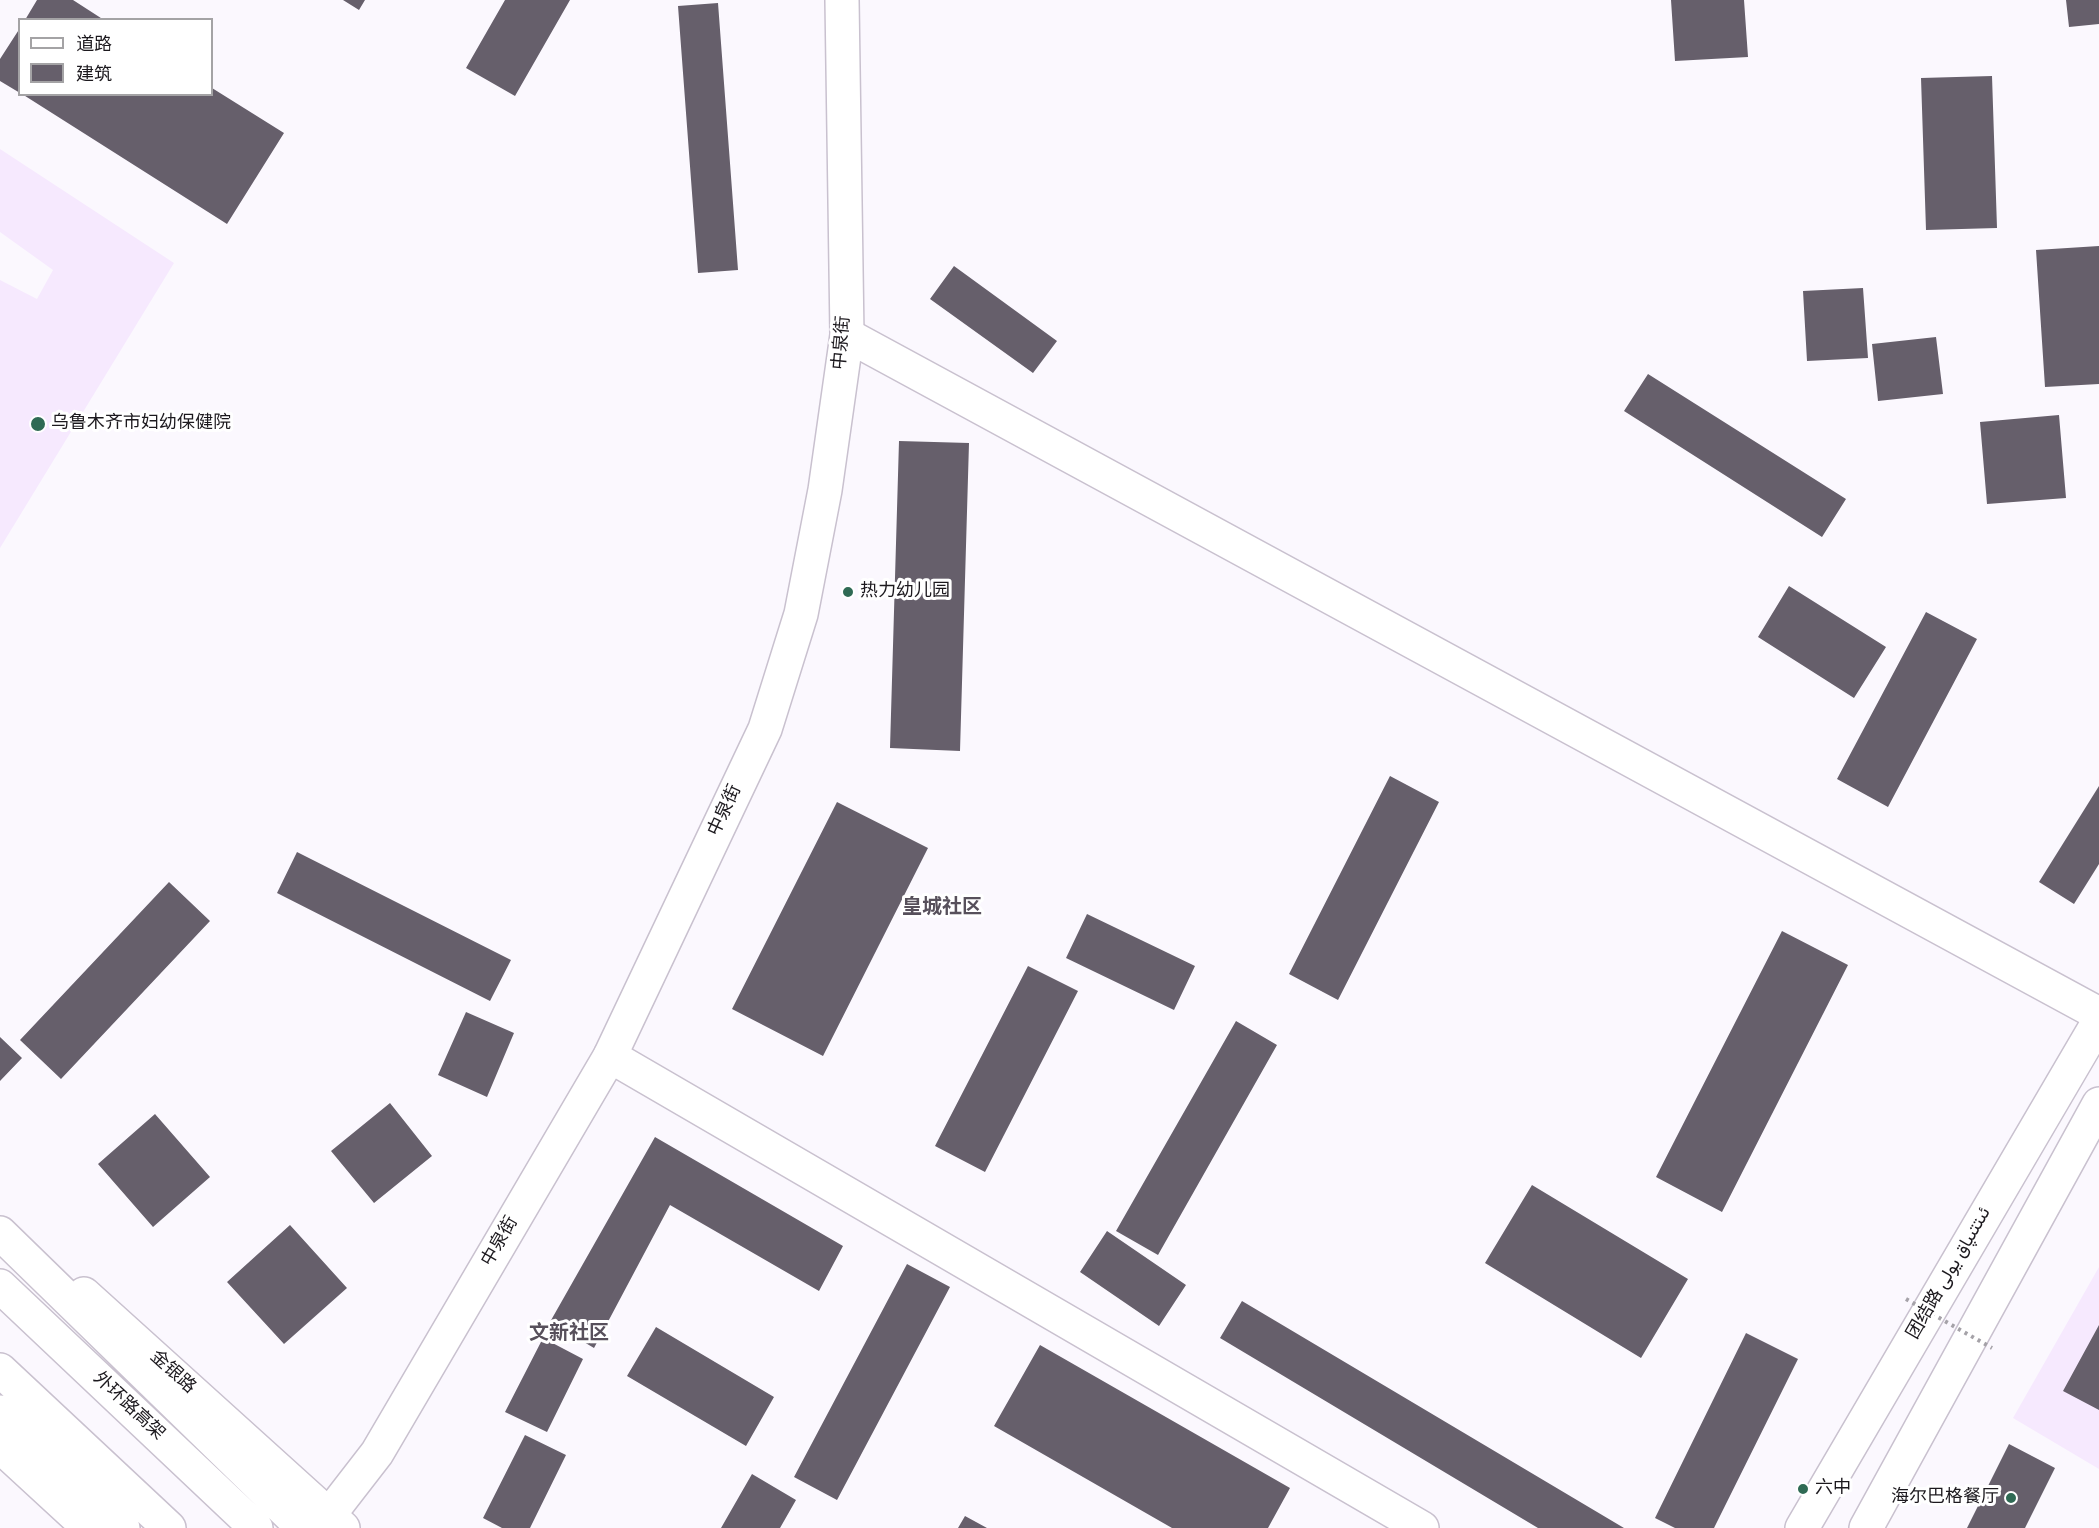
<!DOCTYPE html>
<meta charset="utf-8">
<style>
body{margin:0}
#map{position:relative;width:2099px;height:1528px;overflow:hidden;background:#fbf8fe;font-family:Overpass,"Noto Sans SC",sans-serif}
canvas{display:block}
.legend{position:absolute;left:18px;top:18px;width:195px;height:78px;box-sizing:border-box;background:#fff;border:2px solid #a4a3a5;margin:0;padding:8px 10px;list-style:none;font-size:18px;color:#1c191e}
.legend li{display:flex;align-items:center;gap:12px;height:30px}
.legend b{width:30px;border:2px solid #a4a3a5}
</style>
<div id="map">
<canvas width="2099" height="1528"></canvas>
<ul class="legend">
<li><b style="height:8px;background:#fff"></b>道路</li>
<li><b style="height:16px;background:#665f6b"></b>建筑</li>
</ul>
</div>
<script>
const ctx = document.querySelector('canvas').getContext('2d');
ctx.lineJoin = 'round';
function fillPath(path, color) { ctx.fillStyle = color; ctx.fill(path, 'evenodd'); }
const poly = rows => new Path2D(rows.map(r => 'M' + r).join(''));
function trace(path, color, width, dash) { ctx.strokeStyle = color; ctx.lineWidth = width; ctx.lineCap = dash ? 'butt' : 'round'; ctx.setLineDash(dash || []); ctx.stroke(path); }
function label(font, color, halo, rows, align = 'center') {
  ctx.font = font + ' Overpass,Vazirmatn,"Noto Sans SC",sans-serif'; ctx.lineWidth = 6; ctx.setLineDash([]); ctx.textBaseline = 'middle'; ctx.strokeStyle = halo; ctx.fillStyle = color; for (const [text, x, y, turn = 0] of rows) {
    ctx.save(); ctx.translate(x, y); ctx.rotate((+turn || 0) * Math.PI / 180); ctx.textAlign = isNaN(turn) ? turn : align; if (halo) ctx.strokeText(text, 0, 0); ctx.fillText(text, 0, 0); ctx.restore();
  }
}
fillPath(poly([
 [0,149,174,263,0,548,0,280,37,299,53,270,0,232],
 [2099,1267,2099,1469,2013,1418]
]), '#f6e9fe');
fillPath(poly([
 [37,0,73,0,104,20,25,20],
 [343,0,365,0,359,10],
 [505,0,570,0,515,96,466,68],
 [1671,0,1744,0,1748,57,1675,61],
 [2066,0,2099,0,2099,24,2069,27],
 [718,3,738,270,698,273,678,6],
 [20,28,20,93,0,81,0,59],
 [1992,76,1997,228,1926,230,1921,78],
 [212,88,284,133,227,224,22,94,212,94],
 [2099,246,2099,384,2045,387,2036,250],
 [954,266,1057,341,1033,373,930,299],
 [1863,288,1868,358,1807,361,1803,291],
 [1936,337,1943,394,1878,401,1872,344],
 [1648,374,1846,499,1822,537,1624,411],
 [2059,415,2066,498,1987,504,1980,422],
 [899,441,969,443,960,751,890,748],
 [1789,586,1886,647,1854,698,1758,637],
 [1926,612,1977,639,1888,807,1837,779],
 [1390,776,1439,802,1338,1000,1289,974],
 [2099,786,2099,864,2074,904,2039,882],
 [837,802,928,848,823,1056,732,1009],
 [297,852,511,960,490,1001,277,893],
 [169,882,210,921,61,1079,20,1040],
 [1087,914,1195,966,1174,1010,1066,958],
 [1782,931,1848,965,1722,1212,1656,1177],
 [1028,966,1078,991,985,1172,935,1146],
 [466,1012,514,1033,487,1097,438,1075],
 [1236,1021,1277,1045,1158,1255,1116,1231],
 [0,1037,22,1058,0,1081],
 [390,1103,432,1156,374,1203,331,1151],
 [155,1114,210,1177,153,1227,98,1164],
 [655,1137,843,1246,819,1291,670,1205,594,1348,550,1322],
 [1532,1185,1688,1279,1641,1358,1485,1263],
 [290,1225,347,1288,284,1344,227,1282],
 [1107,1231,1186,1285,1159,1326,1080,1272],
 [907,1264,950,1287,837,1500,794,1477],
 [1242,1301,1624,1528,1538,1528,1220,1338],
 [2099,1325,2099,1410,2063,1391],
 [656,1327,774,1397,746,1446,627,1376],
 [1746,1333,1798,1359,1714,1528,1675,1528,1655,1518],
 [543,1338,583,1359,547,1432,505,1412],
 [1040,1345,1290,1488,1268,1528,1172,1528,994,1426],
 [525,1435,566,1455,530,1528,502,1528,483,1518],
 [2009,1444,2055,1468,2025,1528,1967,1528],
 [752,1474,796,1500,780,1528,721,1528],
 [965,1516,987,1528,958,1528]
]), '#665f6b');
const minor = poly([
 [847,335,2099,1014],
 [610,1056,1422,1528]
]);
const tertiary = poly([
 [314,1528,329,1515,377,1453,610,1056,765,729,801,614,825,490,847,335,842,0]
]);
const secondary = poly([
 [1802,1528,2099,1021],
 [1866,1528,2099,1104]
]);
const primary = poly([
 [84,1294,343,1528],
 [0,1446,89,1528]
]);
const trunk = poly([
 [0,1233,303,1528],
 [0,1286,256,1528],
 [0,1370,169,1528],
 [0,1412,123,1528]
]);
trace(minor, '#c9c1cf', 36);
trace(tertiary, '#c9c1cf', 36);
trace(secondary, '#c9c1cf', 36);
trace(primary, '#c9c1cf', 36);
trace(trunk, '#c9c1cf', 36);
trace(minor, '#fff', 33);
trace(tertiary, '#fff', 33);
trace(secondary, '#fff', 33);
trace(primary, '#fff', 33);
trace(trunk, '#fff', 33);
trace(poly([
 [1906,1299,1992,1348]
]), '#a5a2a8', 4, [3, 4.5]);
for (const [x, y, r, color] of [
 [38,424,8,"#2f6a54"],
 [848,592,6,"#2f6a54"],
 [1803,1489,6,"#2f6a54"],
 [2011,1498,6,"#2f6a54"]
]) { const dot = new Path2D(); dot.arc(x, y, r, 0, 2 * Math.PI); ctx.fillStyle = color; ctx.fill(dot); trace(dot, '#fff', 2); }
label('18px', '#1c191e', '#fff', [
 ["中泉街",843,343,-85],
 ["中泉街",726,811,-65],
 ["中泉街",501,1242,-60],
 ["团结路 ئىتتىپاق يولى",1950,1274,-60],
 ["金银路",172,1373,42],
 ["外环路高架",128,1407,43]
]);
label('18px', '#1c191e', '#fff', [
 ["乌鲁木齐市妇幼保健院",51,424],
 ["热力幼儿园",860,592],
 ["六中",1815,1489],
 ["海尔巴格餐厅",1999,1498,"right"]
], 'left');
label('bold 20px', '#57505b', '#fff', [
 ["皇城社区",942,909],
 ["文新社区",569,1335]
]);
</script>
